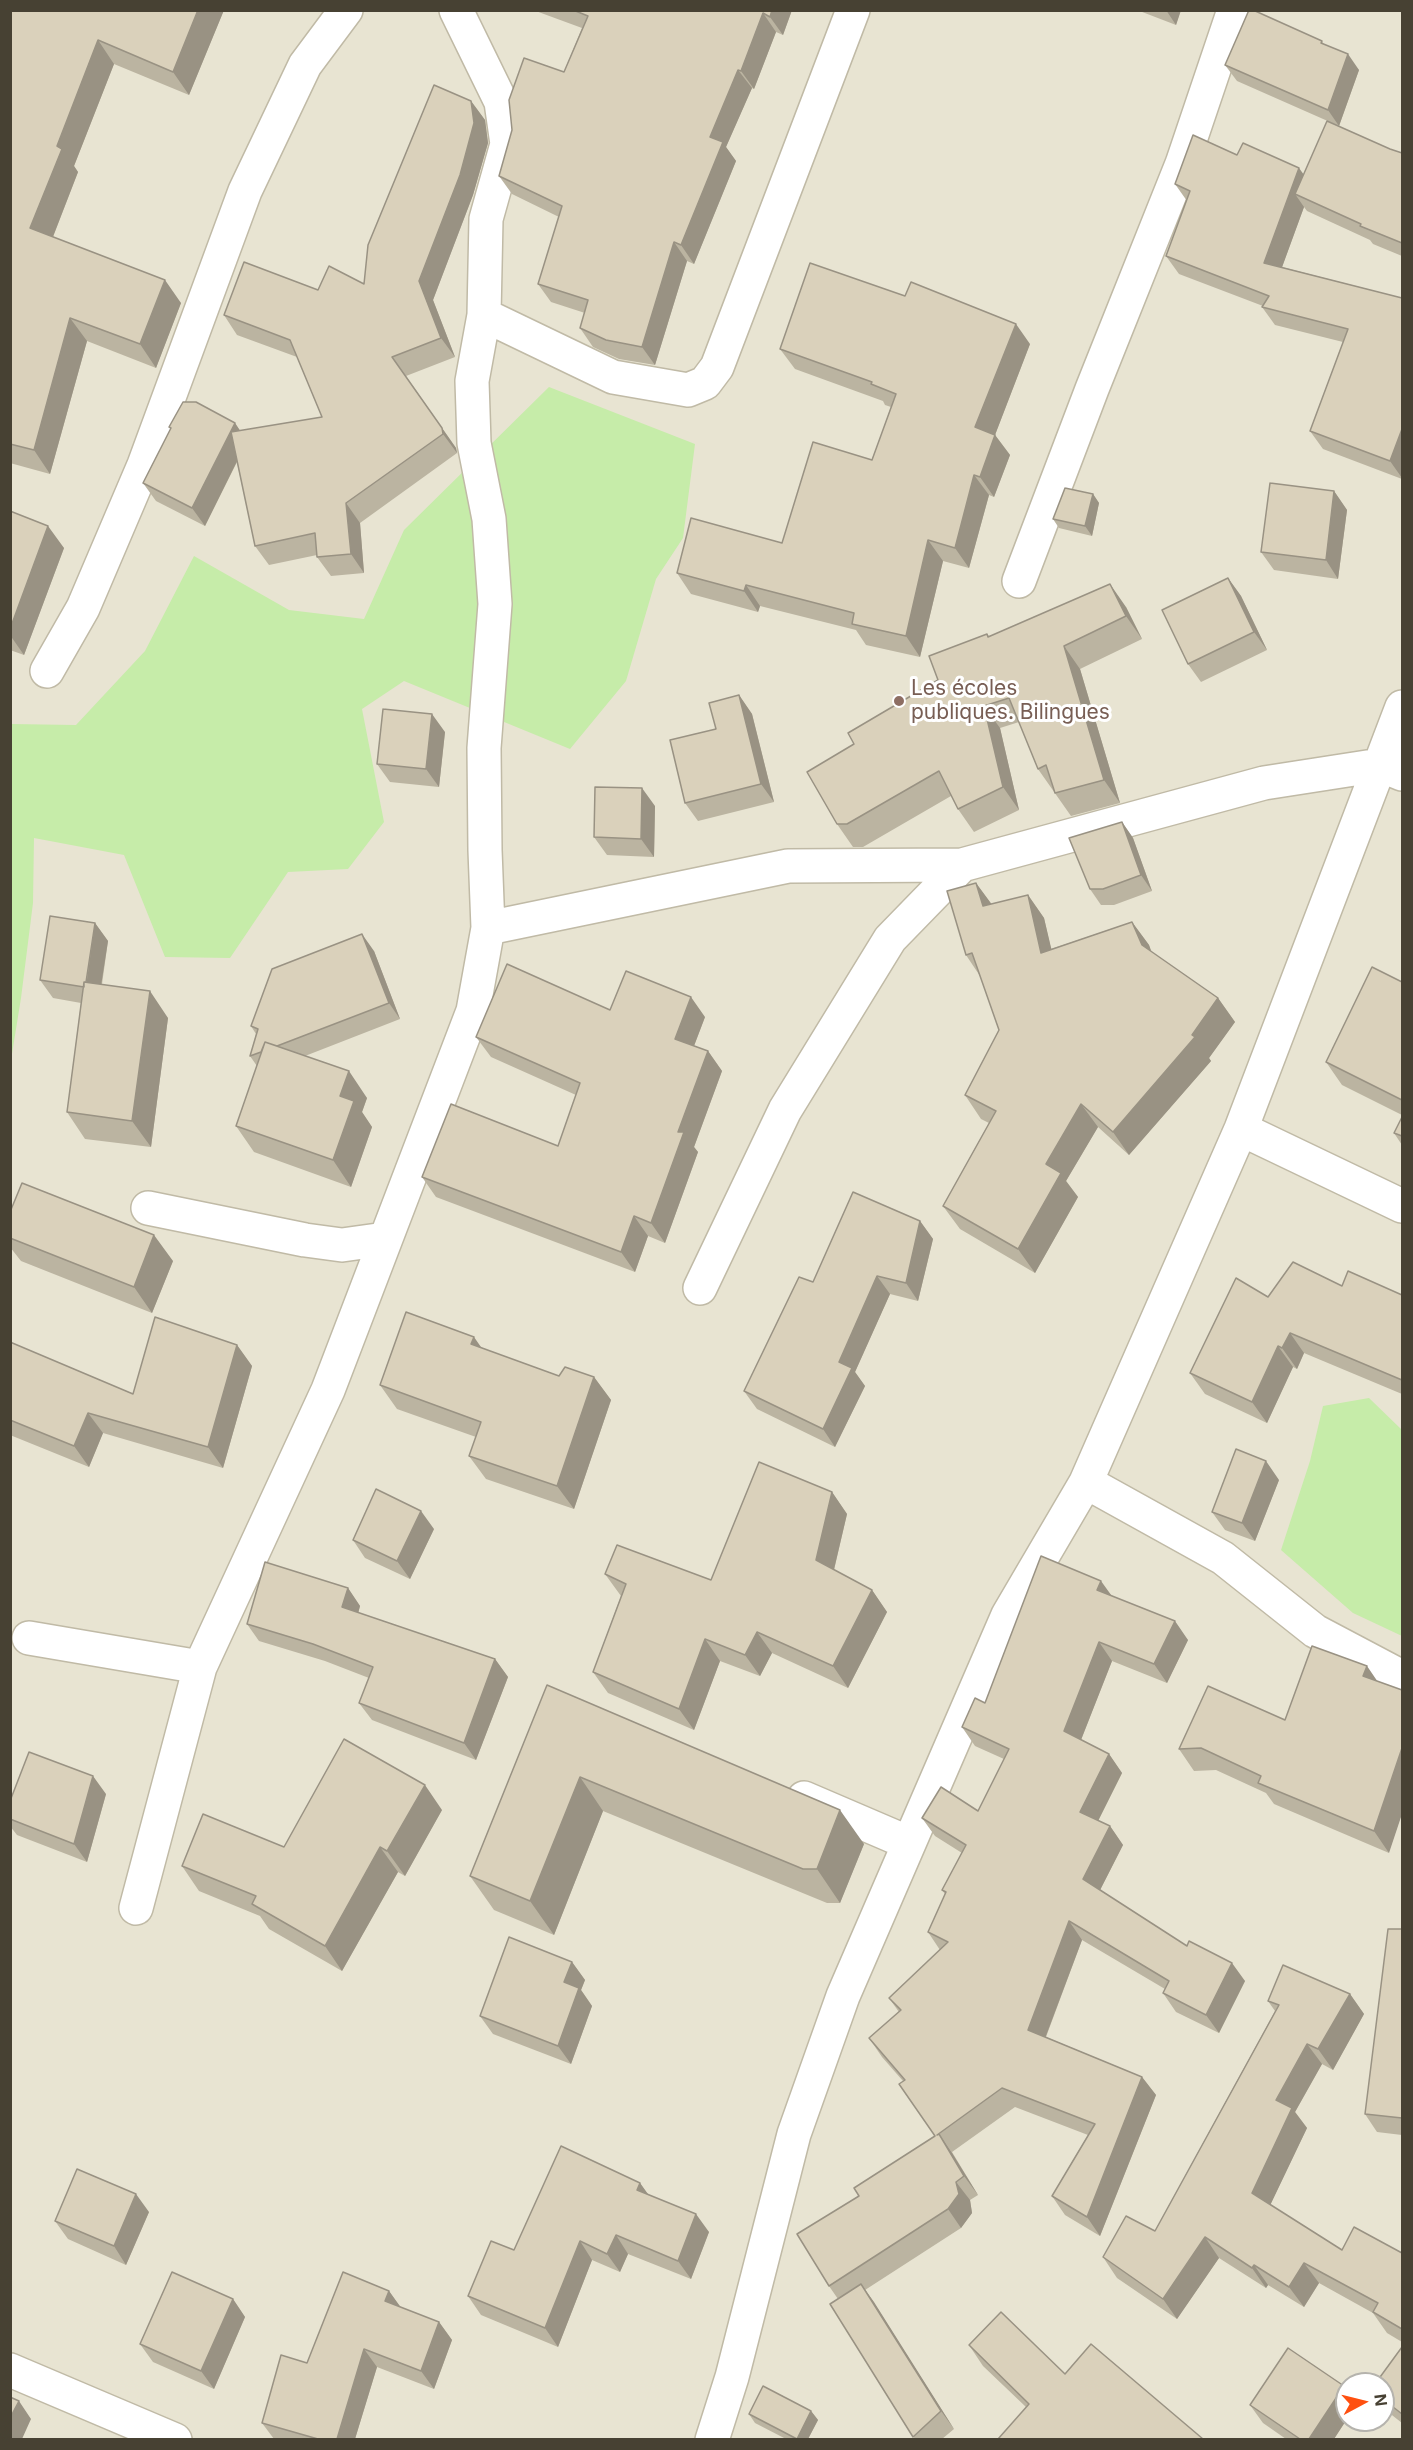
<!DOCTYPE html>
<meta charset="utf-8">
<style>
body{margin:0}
#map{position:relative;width:1413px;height:2450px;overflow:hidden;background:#f4f1e4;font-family:Inter,sans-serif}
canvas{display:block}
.frame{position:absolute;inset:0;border:12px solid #474133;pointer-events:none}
.north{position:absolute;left:1335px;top:2372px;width:60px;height:60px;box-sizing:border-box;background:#fff;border:2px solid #b5b3ad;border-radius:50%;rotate:83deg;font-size:16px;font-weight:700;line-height:24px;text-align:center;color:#474133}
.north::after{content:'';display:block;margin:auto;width:21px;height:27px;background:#ff5010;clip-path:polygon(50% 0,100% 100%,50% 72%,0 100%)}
</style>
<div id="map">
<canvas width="1413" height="2450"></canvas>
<div class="frame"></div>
<div class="north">N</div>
</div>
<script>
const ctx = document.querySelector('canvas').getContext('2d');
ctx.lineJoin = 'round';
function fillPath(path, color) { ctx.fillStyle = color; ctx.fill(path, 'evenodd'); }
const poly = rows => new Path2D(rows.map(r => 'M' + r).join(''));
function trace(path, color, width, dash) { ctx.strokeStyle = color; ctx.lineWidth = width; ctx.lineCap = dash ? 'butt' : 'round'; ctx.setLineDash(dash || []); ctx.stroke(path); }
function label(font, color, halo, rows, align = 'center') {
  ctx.font = font + ' Inter,sans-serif'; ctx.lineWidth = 6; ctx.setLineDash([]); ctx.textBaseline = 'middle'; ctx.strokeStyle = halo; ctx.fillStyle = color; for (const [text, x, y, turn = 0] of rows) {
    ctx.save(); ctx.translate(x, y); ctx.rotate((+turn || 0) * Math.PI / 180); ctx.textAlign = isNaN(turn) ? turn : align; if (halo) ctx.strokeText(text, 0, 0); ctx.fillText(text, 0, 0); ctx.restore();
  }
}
fillPath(poly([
 [11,11,1402,11,1402,2439,11,2440],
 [1347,2384,1383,2384,1383,2420,1347,2420]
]), '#e8e4d2');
fillPath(poly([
 [549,387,695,444,683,538,656,579,626,681,570,749,404,681,362,709,384,822,348,869,288,872,230,958,165,957,124,855,34,838,33,903,21,998,11,1060,11,724,76,725,145,651,194,556,289,610,364,619,404,530],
 [1369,1398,1402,1430,1402,1636,1353,1613,1281,1550,1310,1461,1323,1406]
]), '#c6eca9');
const minor = poly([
 [456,10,501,102,507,144,486,219,484,315],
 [1019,581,1092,389,1182,164,1234,10],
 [47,671,83,608,144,465,245,191,305,65,346,10],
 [488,928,788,866,962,865,1264,783,1380,765,1402,774],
 [1241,1129,1402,1206],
 [148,1208,305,1240,342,1245,385,1239],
 [700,1288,785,1110,890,939,962,865],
 [1086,1482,1223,1558,1315,1631,1402,1677],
 [29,1638,200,1667],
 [804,1798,909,1843],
 [136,1908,200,1667,328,1390,473,1011,488,928,485,850,484,748,495,604,489,519,474,443,472,381,484,315,613,377,688,390,705,383,717,367,853,10],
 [10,2370,175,2440],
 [712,2440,732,2377,794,2134,843,1996,1008,1615,1086,1482,1241,1129,1402,707]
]);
trace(minor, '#c0baa6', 36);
trace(minor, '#fff', 33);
fillPath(poly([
 [10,10,224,10,189,95,114,64,74,166,78,172,53,237,181,303,156,368,87,341,50,474,10,463],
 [533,10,792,10,783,35,776,32,754,89,752,88,726,147,736,161,694,264,687,261,655,365,619,359,593,347,580,328,585,313,551,302,538,284,559,217,512,194,499,176,564,72,582,28],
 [1137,10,1181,10,1176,25],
 [1322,41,1324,45,1359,70,1339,126,1237,81,1225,65],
 [471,101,485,120,488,143,473,195,433,300,455,357,406,376,456,448,457,453,360,523,364,573,331,576,317,557,317,555,269,565,255,546,237,462,205,526,156,501,143,483,171,429,169,427,235,423,240,431,322,417,297,357,237,335,224,315,318,290,364,284],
 [1390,149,1402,153,1402,256,1373,244,1370,240,1307,211,1304,207,1282,267,1402,298,1402,479,1323,449,1310,431,1343,342,1275,325,1262,307,1263,306,1179,274,1166,256,1187,201,1175,184,1237,155,1304,175],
 [1030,344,995,435,1010,455,994,497,989,495,969,568,943,561,920,657,866,645,856,630,760,606,758,612,691,594,677,573,782,543,872,460,891,407,885,405,883,401,795,369,780,349],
 [1334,491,1347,510,1338,579,1274,570,1261,552],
 [1093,494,1099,503,1092,536,1059,528,1053,519],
 [10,511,64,548,24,655,10,650],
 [1228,578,1241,596,1267,650,1201,682,1188,664],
 [1126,607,1142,639,1080,669,1120,803,1071,816,1038,769,1019,722,1000,728,1019,810,974,832,958,809,951,796,863,847,853,847,837,824,854,744,938,680,987,634,989,636],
 [739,695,752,714,774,802,698,821,685,803,716,729],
 [445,732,439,787,390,782,377,764],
 [655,806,654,857,607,855,594,837],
 [1122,822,1133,838,1152,891,1114,905,1101,905,1090,889],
 [976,883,991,904,1028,895,1044,918,1051,949,1132,922,1149,945,1151,952,1218,998,1235,1022,1209,1058,1211,1061,1129,1155,1098,1127,1066,1181,1078,1197,1035,1273,960,1229,943,1206,989,1123,981,1119,965,1095,999,1030,980,976,966,955],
 [95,923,108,941,102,984,168,1018,151,1147,85,1139,67,1112,81,1003,53,998,40,980],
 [374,951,400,1019,305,1056,367,1098,362,1112,372,1127,351,1187,254,1152,236,1126,257,1066,250,1056,256,1034,251,1026],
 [1402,982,1402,1115,1342,1085,1326,1062],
 [610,1010,705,1017,694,1046,708,1051,722,1071,694,1147,698,1152,665,1243,648,1236,635,1272,436,1197,422,1177,558,1146,576,1095,491,1057,476,1037],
 [1402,1117,1402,1145,1394,1133],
 [10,1212,173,1261,152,1313,21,1261,10,1247],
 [920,1221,933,1239,918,1301,890,1294,855,1372,865,1386,835,1447,757,1409,744,1391,813,1282],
 [1342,1286,1402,1295,1402,1394,1304,1353,1297,1369,1293,1367,1267,1423,1205,1394,1190,1373,1268,1297],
 [10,1342,133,1394,237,1345,252,1366,223,1468,103,1433,89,1467,10,1435],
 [482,1348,559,1376,594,1377,611,1400,574,1509,486,1479,469,1456,476,1437,397,1409,380,1385],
 [1279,1480,1255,1541,1225,1530,1212,1512],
 [832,1492,847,1514,834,1570,872,1590,887,1612,848,1688,772,1653,760,1676,720,1661,694,1730,608,1693,593,1672,621,1596,605,1574,711,1580],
 [434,1529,410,1579,365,1558,353,1540],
 [348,1588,360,1606,358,1613,495,1659,508,1677,476,1760,372,1720,359,1703,369,1678,325,1661,259,1641,247,1624],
 [1111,1595,1188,1640,1167,1683,1112,1661,1081,1740,1109,1754,1122,1773,1098,1821,1110,1826,1123,1845,1100,1890,1187,1946,1245,1981,1219,2033,1176,2012,1163,1993,1165,1989,1082,1940,1046,2037,1142,2077,1156,2095,1100,2236,1065,2215,1052,2196,1088,2135,1015,2107,952,2152,978,2195,970,2200,972,2213,961,2228,865,2290,954,2429,942,2439,915,2439,830,2304,838,2299,829,2286,859,2196,935,2136,903,2081,882,2057,869,2038,899,2012,889,1998,940,1950,928,1932,945,1894,942,1890,962,1853,935,1836,922,1818,978,1811,1004,1759,975,1746,962,1727,985,1703],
 [1312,1646,1389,1853,1274,1804,1266,1793,1216,1770,1194,1771,1179,1749,1285,1720],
 [547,1685,864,1844,840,1903,827,1903,603,1811,554,1935,494,1910,470,1876],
 [106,1794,87,1862,17,1835,10,1826,10,1801],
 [442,1810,405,1876,398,1872,342,1971,269,1929,260,1916,199,1891,182,1866,284,1847],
 [1402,1929,1402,2135,1377,2132,1365,2114],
 [572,1962,585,1980,581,1990,592,2006,571,2064,493,2034,480,2016],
 [1350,1994,1364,2014,1333,2070,1322,2064,1295,2112,1307,2128,1270,2205,1342,2250,1402,2253,1402,2342,1387,2333,1373,2313,1319,2283,1304,2307,1268,2285,1266,2288,1219,2258,1177,2319,1117,2278,1103,2257,1155,2231,1275,2011,1268,2001],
 [640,2183,648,2195,709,2232,691,2279,628,2254,620,2272,592,2260,558,2347,481,2315,468,2296,514,2250],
 [149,2212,126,2265,68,2239,55,2221],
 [389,2291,400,2307,439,2322,452,2340,434,2389,377,2367,355,2439,274,2439,262,2423,307,2363],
 [233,2299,245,2317,214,2389,153,2362,140,2344],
 [969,2345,1065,2374,1026,2407,983,2366],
 [1402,2347,1402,2423,1383,2408,1383,2384],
 [1344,2386,1347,2390,1347,2419,1334,2439,1286,2439,1263,2423,1250,2405],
 [811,2411,818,2420,808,2439,786,2439,755,2423,749,2414]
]), '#bbb4a1');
fillPath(poly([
 [198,10,224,10,189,95,173,72],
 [772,10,792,10,783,35,770,17],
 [1166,10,1181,10,1176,25],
 [763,13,776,32,754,89,741,71],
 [98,40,114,64,74,166,78,172,47,252,30,228,57,146],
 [1348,54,1359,70,1339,126,1328,110],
 [738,70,752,88,726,147,736,161,694,264,681,245,710,137],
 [471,101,485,120,488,143,473,195,433,300,455,357,441,338,419,281],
 [1299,168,1312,186,1295,194,1304,207,1277,281,1264,263],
 [674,242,687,261,655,365,642,347],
 [165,280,181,303,156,368,140,344],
 [70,318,87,341,50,474,34,450],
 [1016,324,1030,344,990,448,975,427],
 [235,423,247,441,205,526,192,508],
 [442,428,456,448,457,453,443,434],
 [1402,429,1402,478,1390,461],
 [995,435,1010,455,994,497,980,477],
 [974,475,989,495,969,568,955,548],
 [1334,491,1347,510,1338,579,1326,560],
 [1093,494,1099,503,1092,536,1085,526],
 [346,503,360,523,364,573,351,554],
 [48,526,64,548,24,655,10,635,10,629],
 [928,540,943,561,920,657,906,636],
 [1228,578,1241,596,1267,650,1254,632],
 [1110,584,1126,607,1142,639,1126,616],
 [746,585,760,606,758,612,744,591],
 [1064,646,1080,669,1120,803,1104,780],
 [739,695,752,714,774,802,761,784],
 [984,706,1000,728,1019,810,1003,787],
 [432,714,445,732,439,787,426,769],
 [642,788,655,806,654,857,641,839],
 [1122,822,1133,838,1152,891,1141,875],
 [976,883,993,906,983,906],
 [1028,895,1044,918,1058,977,1041,953],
 [1132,922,1149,945,1158,969,1142,945],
 [95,923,108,941,98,1005,86,987],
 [362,934,374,951,400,1019,389,1003],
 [150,991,168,1018,151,1147,132,1121],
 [691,997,705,1017,689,1059,675,1039],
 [1218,998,1235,1022,1209,1058,1211,1061,1129,1155,1113,1132,1192,1035],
 [708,1051,722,1071,694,1147,698,1152,665,1243,651,1223,678,1132],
 [349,1071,367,1098,362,1112,372,1127,351,1187,333,1160,340,1096],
 [1081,1104,1098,1127,1066,1181,1078,1197,1035,1273,1018,1249,1046,1164],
 [634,1216,648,1236,635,1272,621,1252],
 [920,1221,933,1239,918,1301,906,1283],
 [154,1235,173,1261,152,1313,134,1287],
 [877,1276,890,1294,855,1372,865,1386,835,1447,823,1429,839,1362],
 [1290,1333,1304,1353,1297,1369,1282,1348],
 [474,1337,490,1360,471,1344],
 [237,1345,252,1366,223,1468,208,1447],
 [1278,1346,1293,1367,1267,1423,1252,1402],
 [594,1377,611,1400,574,1509,557,1486],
 [88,1413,103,1433,89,1467,74,1446],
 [1266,1461,1279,1480,1255,1541,1242,1523],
 [832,1492,847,1514,831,1582,816,1560],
 [421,1511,434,1529,410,1579,397,1561],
 [1101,1581,1114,1599,1097,1590],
 [348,1588,360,1606,355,1625,342,1607],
 [872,1590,887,1612,848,1688,833,1666],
 [1175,1621,1188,1640,1167,1683,1154,1664],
 [757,1632,772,1653,760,1676,745,1655],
 [705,1639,720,1661,694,1730,679,1709],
 [1099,1642,1112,1661,1077,1750,1064,1731],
 [495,1659,508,1677,476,1760,464,1743],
 [1367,1666,1382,1688,1363,1676],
 [1402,1748,1402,1814,1389,1853,1374,1831],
 [1109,1754,1122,1773,1093,1831,1080,1812],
 [93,1776,106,1794,87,1862,74,1844],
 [580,1777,603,1811,554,1935,530,1901],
 [425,1785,442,1810,405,1876,387,1851],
 [840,1810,864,1844,840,1903,817,1869],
 [1110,1826,1123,1845,1096,1898,1083,1879],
 [380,1847,398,1872,342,1971,325,1946],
 [1069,1921,1082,1940,1041,2049,1028,2030],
 [572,1962,585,1980,581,1990,592,2006,571,2064,558,2046,564,1982],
 [1232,1963,1245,1981,1219,2033,1206,2015],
 [1350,1994,1364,2014,1333,2070,1318,2049],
 [1307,2044,1322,2064,1295,2112,1307,2128,1266,2214,1252,2193,1276,2100],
 [1142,2077,1156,2095,1100,2236,1087,2217],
 [939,2134,952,2153,978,2195,964,2176],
 [956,2182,970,2200,972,2213,961,2228,948,2209],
 [640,2183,653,2201,637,2190],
 [136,2194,149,2212,126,2265,114,2246],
 [696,2214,709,2232,691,2279,678,2261],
 [616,2235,628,2254,620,2272,607,2254],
 [1205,2237,1219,2258,1177,2319,1163,2299],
 [580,2241,592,2260,558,2347,545,2328],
 [1304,2263,1319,2283,1304,2307,1289,2287],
 [1254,2265,1268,2285,1266,2288,1252,2268],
 [861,2284,874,2302,954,2429,941,2411],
 [389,2291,402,2309,385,2301],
 [233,2299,245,2317,214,2389,201,2371],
 [439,2322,452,2340,434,2389,421,2371],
 [364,2349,377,2367,355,2439,337,2439],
 [1344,2386,1347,2390,1347,2419,1334,2439,1309,2439],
 [19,2401,31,2419,22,2439,10,2439,10,2418],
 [811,2411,818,2420,808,2439,797,2439]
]), '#999283');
const building = poly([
 [10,10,198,10,173,72,98,40,57,146,62,149,30,228,165,280,140,344,70,318,34,450,10,444,10,10],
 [573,10,772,10,770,17,763,13,741,71,738,70,710,137,723,142,681,245,674,242,642,347,606,340,580,328,588,300,538,284,562,206,499,176,512,130,509,100,524,58,564,72,588,16,573,10],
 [1249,10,1253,10,1322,41,1321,43,1348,54,1328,110,1225,65,1249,10],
 [434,85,471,101,474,123,460,175,419,281,441,338,392,357,442,428,443,434,346,503,351,554,317,557,315,533,255,546,231,432,322,417,290,340,224,315,244,262,318,290,329,266,364,284,368,245,434,85],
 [1327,121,1390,149,1402,153,1402,243,1360,226,1361,224,1295,194,1327,121],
 [1193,135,1237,155,1243,143,1299,168,1264,263,1402,298,1402,429,1390,461,1310,431,1348,329,1262,307,1269,296,1166,256,1190,191,1175,184,1193,135],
 [810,263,905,296,911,282,1016,324,975,427,995,435,980,477,974,475,955,548,928,540,906,636,852,624,854,613,746,585,744,591,677,573,691,518,782,543,813,442,872,460,896,394,871,384,872,382,780,349,810,263],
 [183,402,196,402,235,423,192,508,143,483,171,428,169,427,183,402],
 [1270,483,1334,491,1326,560,1261,552,1270,483],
 [1065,488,1093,494,1085,526,1053,519,1065,488],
 [10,511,48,526,10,629,10,511],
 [1228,578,1254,632,1188,664,1162,610,1228,578],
 [1110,584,1126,616,1064,646,1104,780,1055,793,1046,765,1038,769,1009,698,984,706,1003,787,958,809,939,771,847,824,837,824,807,772,854,744,848,733,938,680,929,656,987,634,988,637,1110,584],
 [739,695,761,784,685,803,670,740,716,729,709,703,739,695],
 [383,709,432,714,426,769,377,764,383,709],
 [595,787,642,788,641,839,594,837,595,787],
 [1122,822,1141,875,1103,889,1090,889,1069,838,1122,822],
 [976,883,983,906,1028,895,1041,953,1132,922,1142,945,1218,998,1192,1035,1195,1037,1113,1132,1081,1104,1046,1164,1061,1173,1018,1249,943,1206,996,1111,965,1095,999,1030,972,953,966,955,947,891,976,883],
 [50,916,95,923,86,982,84,982,84,987,40,980,50,916],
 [362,934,389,1003,277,1046,265,1042,261,1052,250,1056,258,1029,251,1026,272,969,362,934],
 [507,964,610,1010,626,971,691,997,675,1039,708,1051,678,1132,684,1132,651,1223,634,1216,621,1252,422,1177,451,1104,558,1146,580,1083,476,1037,507,964],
 [1372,967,1402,982,1402,1100,1326,1062,1372,967],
 [84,982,150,991,132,1121,67,1112,84,982],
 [265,1042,349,1071,340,1096,354,1101,333,1160,236,1126,265,1042],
 [1402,1117,1402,1136,1394,1133,1402,1117],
 [22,1183,154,1235,134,1287,10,1238,10,1212,22,1183],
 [853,1192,920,1221,906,1283,877,1276,839,1362,852,1368,823,1429,744,1391,799,1277,813,1282,853,1192],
 [1293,1262,1342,1286,1348,1271,1402,1295,1402,1380,1290,1333,1282,1348,1278,1346,1252,1402,1190,1373,1236,1278,1268,1297,1293,1262],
 [406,1312,474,1337,471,1344,559,1376,565,1367,594,1377,557,1486,469,1456,481,1422,380,1385,406,1312],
 [155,1317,237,1345,208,1447,88,1413,74,1446,10,1420,10,1342,133,1394,155,1317],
 [1236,1449,1266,1461,1242,1523,1212,1512,1236,1449],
 [759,1462,832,1492,816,1560,872,1590,833,1666,757,1632,745,1655,705,1639,679,1709,593,1672,626,1584,605,1574,617,1545,711,1580,759,1462],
 [376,1489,421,1511,397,1561,353,1540,376,1489],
 [1041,1556,1101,1581,1097,1590,1175,1621,1154,1664,1099,1642,1064,1731,1109,1754,1080,1812,1110,1826,1083,1879,1187,1946,1189,1941,1232,1963,1206,2015,1163,1993,1169,1981,1069,1921,1028,2030,1142,2077,1087,2217,1052,2196,1095,2124,1002,2088,937,2135,939,2134,964,2176,956,2182,959,2194,948,2209,829,2286,797,2234,859,2196,854,2188,935,2136,899,2084,905,2080,869,2038,901,2010,889,1998,948,1942,928,1932,946,1892,942,1890,966,1845,922,1818,941,1787,978,1811,1009,1749,962,1727,975,1698,985,1703,1041,1556],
 [265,1562,348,1588,342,1607,495,1659,464,1743,359,1703,373,1667,313,1644,247,1624,265,1562],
 [1312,1646,1367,1666,1363,1676,1402,1690,1402,1748,1374,1831,1258,1783,1261,1776,1201,1748,1179,1749,1208,1686,1285,1720,1312,1646],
 [547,1685,840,1810,817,1869,803,1869,580,1777,530,1901,470,1876,547,1685],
 [344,1739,425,1785,387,1851,380,1847,325,1946,252,1904,256,1896,182,1866,203,1814,284,1847,344,1739],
 [29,1752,93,1776,74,1844,10,1819,10,1801,29,1752],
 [1388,1929,1402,1929,1402,2118,1365,2114,1388,1929],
 [509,1937,572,1962,564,1982,579,1988,558,2046,480,2016,509,1937],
 [1283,1965,1350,1994,1318,2049,1307,2044,1276,2100,1292,2108,1252,2193,1342,2250,1354,2227,1402,2253,1402,2329,1373,2312,1378,2303,1304,2263,1289,2287,1254,2265,1252,2268,1205,2237,1163,2299,1103,2257,1126,2216,1155,2231,1279,2005,1268,2001,1283,1965],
 [561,2146,640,2183,637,2190,696,2214,678,2261,616,2235,607,2254,580,2241,545,2328,468,2296,491,2241,514,2250,561,2146],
 [77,2169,136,2194,114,2246,55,2221,77,2169],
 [172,2272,233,2299,201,2371,140,2344,172,2272],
 [343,2272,389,2291,385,2301,439,2322,421,2371,364,2349,337,2439,318,2439,262,2423,281,2355,307,2363,343,2272],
 [861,2284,941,2411,913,2437,830,2304,861,2284],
 [1001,2312,1065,2374,1091,2344,1203,2439,998,2439,1029,2404,969,2345,1001,2312],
 [1402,2347,1402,2414,1383,2399,1383,2384,1375,2384,1402,2347],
 [1288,2348,1344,2386,1309,2439,1300,2439,1250,2405,1288,2348],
 [763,2386,811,2411,797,2439,749,2414,763,2386],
 [10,2397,19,2401,10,2418,10,2397]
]);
fillPath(building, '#dad1bb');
trace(building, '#999283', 1.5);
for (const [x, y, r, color] of [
 [899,701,6,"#8d6e63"]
]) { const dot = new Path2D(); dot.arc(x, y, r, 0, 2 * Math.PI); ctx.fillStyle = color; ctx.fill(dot); trace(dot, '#fff', 2); }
label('21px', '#785e54', '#fff', [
 ["Les écoles",911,689],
 ["publiques. Bilingues",911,713]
], 'left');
</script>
